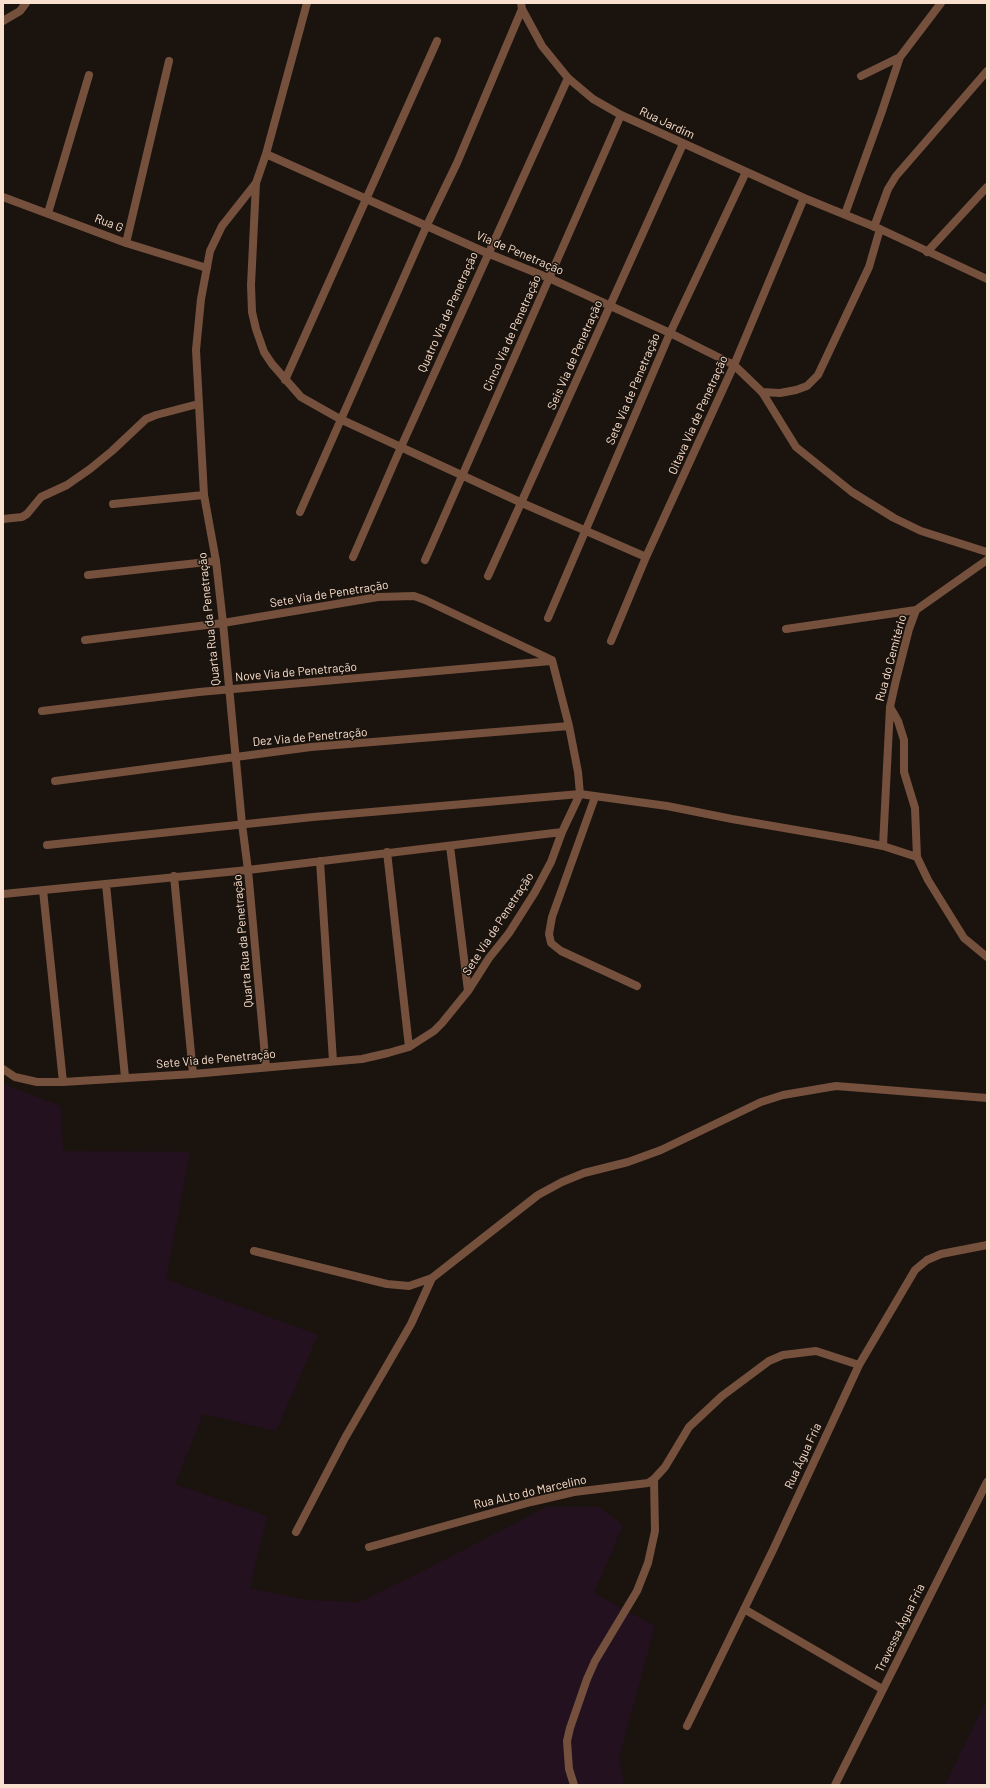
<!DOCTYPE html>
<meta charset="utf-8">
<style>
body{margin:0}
#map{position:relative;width:990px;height:1788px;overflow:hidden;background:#1b130d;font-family:Barlow,sans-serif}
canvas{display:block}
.frame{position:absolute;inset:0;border:4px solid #f9dfcd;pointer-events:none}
</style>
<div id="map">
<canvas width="990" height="1788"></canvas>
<div class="frame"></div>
</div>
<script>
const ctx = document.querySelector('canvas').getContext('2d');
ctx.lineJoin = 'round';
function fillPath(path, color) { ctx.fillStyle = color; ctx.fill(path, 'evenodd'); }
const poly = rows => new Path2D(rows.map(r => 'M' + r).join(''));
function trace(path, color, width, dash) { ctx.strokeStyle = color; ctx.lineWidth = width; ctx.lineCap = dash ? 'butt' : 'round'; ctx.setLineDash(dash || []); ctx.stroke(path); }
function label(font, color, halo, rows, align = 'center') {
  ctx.font = font + ' Barlow,sans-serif'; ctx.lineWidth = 3; ctx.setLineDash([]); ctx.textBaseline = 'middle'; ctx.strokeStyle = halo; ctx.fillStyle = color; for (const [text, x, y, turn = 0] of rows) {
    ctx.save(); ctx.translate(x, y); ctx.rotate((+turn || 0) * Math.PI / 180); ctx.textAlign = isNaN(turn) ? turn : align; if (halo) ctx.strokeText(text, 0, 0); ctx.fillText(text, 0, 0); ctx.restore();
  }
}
fillPath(poly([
 [3,1084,61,1106,63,1151,190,1152,166,1279,318,1335,276,1431,203,1414,175,1484,267,1516,250,1588,307,1600,359,1602,421,1572,546,1507,599,1507,623,1525,594,1593,655,1626,619,1758,624,1785,3,1785],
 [987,1699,987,1785,945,1785]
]), '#24111f');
trace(poly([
 [307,3,266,154,256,183,251,285,252,312,256,329,264,352,272,364,301,397,340,419,522,503,646,557],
 [521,3,522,9,542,46,568,78,593,99,621,115,804,198,880,229,987,279],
 [3,21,20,11,26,3],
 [861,76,900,57,941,3],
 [266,154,487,253,549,278,670,333,734,365,762,392,796,447,852,492,894,518,921,531,987,552],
 [256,183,222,226,210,251,201,299,196,350,204,495,216,561,223,623,242,824,248,870,266,1067],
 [3,197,126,243,207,268],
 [48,213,89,75],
 [845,214,881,114,900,57],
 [874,227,888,189,896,176,987,71],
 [126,243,169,61],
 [927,252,987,187],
 [285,380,437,41],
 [762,392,780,393,796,390,807,386,818,375,869,267,880,229],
 [113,504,204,495],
 [300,512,427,225,457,163,522,9],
 [3,519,22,517,27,514,41,497,67,485,90,469,112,451,146,419,156,415,198,404],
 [353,557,401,447,568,78],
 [425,560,621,115],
 [88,575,216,561],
 [488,576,683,144],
 [548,618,670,333,746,172],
 [786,629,916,610],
 [611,641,646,557,734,365,804,198],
 [890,707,898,721,904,740,904,772,915,808,917,857,928,880,964,938,987,957],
 [42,711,199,692,551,661],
 [55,781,311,747,569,726],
 [595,797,552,917,549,934,551,943,561,951,637,986],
 [47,845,313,817,580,794,667,806,732,819,848,839,883,846,917,857],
 [450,846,468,991],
 [883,846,890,707,896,680,909,629,916,610,987,560],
 [387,852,409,1047],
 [320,861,333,1061],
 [174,876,193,1074],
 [106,884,125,1077],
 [43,890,63,1082],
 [3,894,248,870,562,832],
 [3,1069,15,1077,37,1082,63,1082,193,1074,362,1059,388,1053,409,1047,434,1031,442,1023,468,991,489,958,509,933,535,892,551,862,562,832,580,794,578,772,569,726,552,660,425,600,414,596,378,597,223,623,85,640],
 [254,1251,387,1284,409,1286,432,1278,538,1195,562,1182,584,1173,628,1162,661,1150,761,1102,783,1095,836,1086,987,1098],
 [296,1532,345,1438,411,1324,432,1278],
 [369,1547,531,1502,574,1492,648,1483,654,1479,665,1467,689,1427,722,1396,769,1361,783,1355,816,1351,859,1365],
 [744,1609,882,1689],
 [687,1726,773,1550,859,1365,915,1270,927,1260,941,1254,987,1245],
 [574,1785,569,1769,567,1741,570,1728,587,1679,595,1661,637,1591,648,1563,655,1531,654,1479],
 [835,1785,987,1482]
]), '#74503d', 8);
label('12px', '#f9dfcd', '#1b130d', [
 ["Rua Jardim",667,123,25],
 ["Rua G",109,223,21],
 ["Via de Penetração",520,253,23],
 ["Quatro Via de Penetração",448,312,-66],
 ["Cinco Via de Penetração",512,333,-66],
 ["Seis Via de Penetração",575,355,-66],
 ["Sete Via de Penetração",633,389,-67],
 ["Oitava Via de Penetração",698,415,-66],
 ["Sete Via de Penetração",329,594,-9],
 ["Quarta Rua da Penetração",209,619,-96],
 ["Rua do Cemitério",891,658,-75],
 ["Nove Via de Penetração",296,672,-5],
 ["Dez Via de Penetração",310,737,-5],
 ["Sete Via de Penetração",498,924,-57],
 ["Quarta Rua da Penetração",243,941,-95],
 ["Sete Via de Penetração",216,1059,-5],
 ["Rua Água Fria",803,1456,-65],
 ["Rua ALto do Marcelino",530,1492,-13],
 ["Travessa Água Fria",900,1628,-64]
]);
</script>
